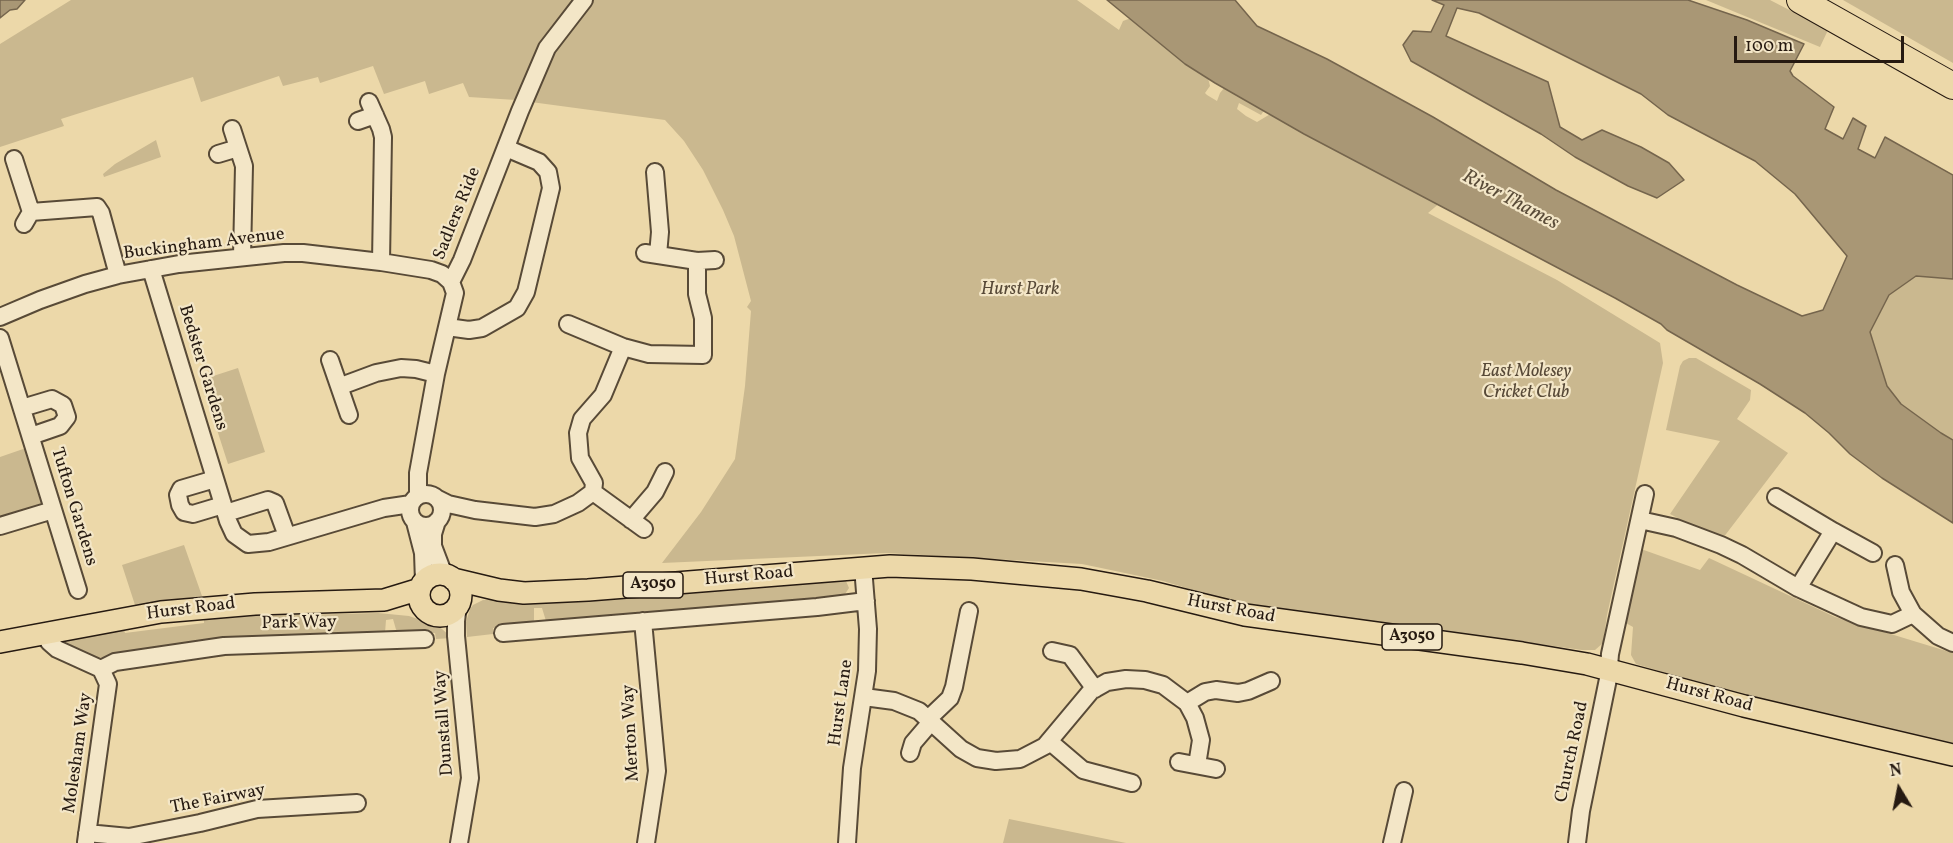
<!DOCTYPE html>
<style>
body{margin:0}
#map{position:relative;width:1953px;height:843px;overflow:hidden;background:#ecd8a9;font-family:Vollkorn,serif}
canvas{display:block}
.north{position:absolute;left:1869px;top:759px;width:60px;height:60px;-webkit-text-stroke:4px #f3e6c7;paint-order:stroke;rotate:350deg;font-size:16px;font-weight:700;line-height:24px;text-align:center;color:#261a11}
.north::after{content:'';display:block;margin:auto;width:21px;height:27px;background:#261a11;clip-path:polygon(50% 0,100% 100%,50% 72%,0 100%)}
.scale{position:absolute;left:1734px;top:36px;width:170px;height:27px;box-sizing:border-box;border:3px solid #261a11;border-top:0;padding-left:8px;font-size:18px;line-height:21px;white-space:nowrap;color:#261a11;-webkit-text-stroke:4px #f3e6c7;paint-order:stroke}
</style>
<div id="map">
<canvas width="1953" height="843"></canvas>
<div class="north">N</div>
<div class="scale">100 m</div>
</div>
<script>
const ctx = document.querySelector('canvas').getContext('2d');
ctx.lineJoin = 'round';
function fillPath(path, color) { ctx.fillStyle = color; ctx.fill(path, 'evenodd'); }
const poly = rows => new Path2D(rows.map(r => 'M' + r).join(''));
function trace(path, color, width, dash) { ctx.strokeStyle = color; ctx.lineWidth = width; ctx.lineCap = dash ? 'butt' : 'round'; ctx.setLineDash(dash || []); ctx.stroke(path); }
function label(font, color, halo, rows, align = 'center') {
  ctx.font = font + ' Vollkorn,serif'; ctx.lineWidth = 4.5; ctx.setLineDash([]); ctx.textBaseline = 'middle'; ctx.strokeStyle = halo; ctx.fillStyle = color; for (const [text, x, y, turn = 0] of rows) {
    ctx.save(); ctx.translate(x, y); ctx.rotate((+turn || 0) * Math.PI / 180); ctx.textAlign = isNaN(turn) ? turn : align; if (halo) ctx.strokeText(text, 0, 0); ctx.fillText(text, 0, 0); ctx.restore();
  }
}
fillPath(poly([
 [71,0,1077,0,1119,30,1123,21,1139,15,1205,66,1210,86,1205,93,1207,95,1217,101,1220,93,1229,82,1267,106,1261,115,1239,103,1237,109,1246,116,1257,122,1272,113,1441,202,1428,213,1557,280,1660,343,1663,363,1607,615,1603,643,1595,650,1582,650,1229,601,1163,581,1082,564,886,553,662,563,701,512,735,459,745,386,751,311,747,307,751,301,734,236,723,210,703,170,684,141,665,120,516,100,469,97,463,83,429,94,425,81,384,94,373,66,320,83,318,77,283,86,279,76,201,102,193,77,61,119,64,126,0,147,0,44],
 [1706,0,1770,0,1828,30,1820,47],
 [1843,0,1953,0,1953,63],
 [156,140,161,157,104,177,103,174,115,164],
 [1916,276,1953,279,1953,440,1941,433,1901,404,1887,386,1870,332,1889,295],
 [1689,358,1696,358,1751,390,1750,400,1737,419,1788,453,1723,538,1689,524,1670,514,1720,441,1666,430,1680,366,1683,361],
 [238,368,265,452,228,464,201,380],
 [26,448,43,505,0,517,0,457],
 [184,545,202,596,135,605,122,565],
 [1641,549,1700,570,1709,558,1835,617,1953,653,1953,745,1729,692,1636,664,1631,655,1633,627,1624,622],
 [842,580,846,581,849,588,843,597,546,621,542,608,534,608,534,620,532,623,523,626,493,628,493,634,467,637,466,622,470,609,473,605,483,600],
 [378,613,409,616,435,625,442,629,452,638,436,639,435,633,404,635,397,633,393,619,386,620,385,633,236,640,98,658,63,643,63,640,124,629,125,633,204,623,204,620,252,616],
 [1009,819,1126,843,1003,843]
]), '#cab88f');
const water = poly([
 [0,0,25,0,17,9,10,10,0,18,0,0],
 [1107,0,1235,0,1257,26,1327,59,1433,117,1556,190,1737,285,1802,316,1823,310,1847,256,1795,194,1755,161,1668,115,1641,94,1479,13,1457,8,1446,36,1548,82,1560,127,1582,140,1602,130,1641,147,1669,163,1684,180,1657,198,1628,186,1575,157,1541,134,1411,61,1403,45,1413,31,1431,32,1444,5,1432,0,1688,0,1747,20,1804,44,1790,71,1793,76,1834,107,1825,129,1843,139,1853,118,1866,126,1858,149,1875,158,1885,137,1953,175,1953,279,1916,276,1889,295,1870,332,1887,386,1901,404,1941,433,1953,440,1953,523,1882,478,1850,454,1829,433,1805,413,1760,384,1667,330,1661,324,1615,298,1304,134,1215,83,1185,64,1107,0]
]);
fillPath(water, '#a99775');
trace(water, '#75654d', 1.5);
const minor = poly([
 [369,102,381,129,383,137,381,262],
 [358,121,375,115],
 [232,129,244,166,242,256],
 [218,154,238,148],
 [14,159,31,212,24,224],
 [655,172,660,232,658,255],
 [31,212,97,207,101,213,118,275],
 [645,253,697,261,715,260],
 [151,269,228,521,234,534,248,544,269,542,384,508,411,504],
 [0,317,40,300,85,284,118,275,179,264,284,253,303,253,381,262,431,270,442,274,451,282],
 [568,324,623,347,649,354,703,355,703,318,697,294,697,261],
 [447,327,469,330,482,328,517,308,526,292,551,188,548,172,539,162,506,148],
 [0,338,78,590],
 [330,360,349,415],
 [341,386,376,373,401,368,416,369,436,374],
 [22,408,52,399,63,405,67,417,60,426,31,436],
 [215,479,181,489,178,495,180,505,184,512,193,514,223,505],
 [593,492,644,529],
 '410 510a16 16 0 1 1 32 0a16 16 0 1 1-32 0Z',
 [418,496,418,473,436,374,455,293,451,282,462,260,520,111,547,48,584,0],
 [1776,497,1833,531,1798,588],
 [438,499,448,504,475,510,535,517,554,514,578,503,593,492,594,483,580,458,578,433,582,419,603,395,623,347],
 [226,513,268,500,275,503,287,536],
 [631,520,655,492,665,472],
 [1640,520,1676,528,1721,545,1742,555,1798,588,1861,617,1892,624,1913,614],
 [437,521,433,534,433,546,444,575],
 [415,522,423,553,424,582],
 [0,526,53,510],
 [1833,531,1873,553],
 [1895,565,1901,592,1913,614,1938,636,1953,643],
 [458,605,456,621,456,636,470,778,459,843],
 [643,621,657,771,646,843],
 [47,633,49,642,57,649,101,669,108,684,86,842],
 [503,633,817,607,866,601],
 [1052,651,1070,655,1095,689],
 [101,669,115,662,224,646,425,639],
 [864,697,894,701,919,711,961,749,977,758,996,761,1020,759,1045,746,1091,691,1107,682,1126,679,1145,680,1163,685,1187,703,1195,718,1201,740,1197,765],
 [1187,703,1205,692,1216,690,1238,693,1248,691,1271,681],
 [928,719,950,698,954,687,969,611],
 [1049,741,1083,770,1132,783],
 [910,753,913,743,931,722],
 [1179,762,1216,769],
 [87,833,129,837,200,823,257,809,357,803],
 [847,843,852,768,867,671,868,629,863,567],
 [1392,843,1404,791],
 [1577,843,1581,811,1608,679,1610,654,1645,494]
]);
const major = poly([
 '419 595a21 21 0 1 1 42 0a21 21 0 1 1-42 0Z',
 [453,579,499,590,524,593,588,590,890,566,972,569,1081,579,1147,591,1245,615,1522,653,1587,664,1744,706,1953,755],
 [0,642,161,612,255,604,384,600,420,589]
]);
const highway = poly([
 [1800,0,1953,86]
]);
trace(minor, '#584a37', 20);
trace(major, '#261a11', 24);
trace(highway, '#261a11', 28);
trace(minor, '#f3e6c7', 16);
trace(major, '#ecd8a9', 21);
trace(highway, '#ecd8a9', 26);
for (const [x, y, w] of [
 [653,585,60],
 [1412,637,60]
]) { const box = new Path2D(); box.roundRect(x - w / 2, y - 13, w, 26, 4.5); ctx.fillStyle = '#f3e6c7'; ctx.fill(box); trace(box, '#261a11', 1.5); }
label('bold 16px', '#261a11', null, [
 ["A3050",653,585],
 ["A3050",1412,637]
]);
label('18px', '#261a11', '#f3e6c7', [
 ["Sadlers Ride",458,214,-68],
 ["Buckingham Avenue",204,245,-7],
 ["Bedster Gardens",202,368,73],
 ["Tufton Gardens",73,507,73],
 ["Hurst Road",749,577,-5],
 ["Hurst Road",191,610,-7],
 ["Hurst Road",1231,610,11],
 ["Park Way",299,624,-1],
 ["Hurst Road",1709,696,15],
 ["Hurst Lane",842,703,-82],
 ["Dunstall Way",445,723,-94],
 ["Merton Way",632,733,-93],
 ["Church Road",1573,752,-78],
 ["Molesham Way",79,753,-82],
 ["The Fairway",218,800,-11]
]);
label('italic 18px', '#574937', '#f3e6c7', [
 ["Hurst Park",1020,291],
 ["East Molesey",1526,373],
 ["Cricket Club",1526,394]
]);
label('italic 20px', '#5a4c39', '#f3e6c7', [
 ["River Thames",1510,201,28]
]);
</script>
